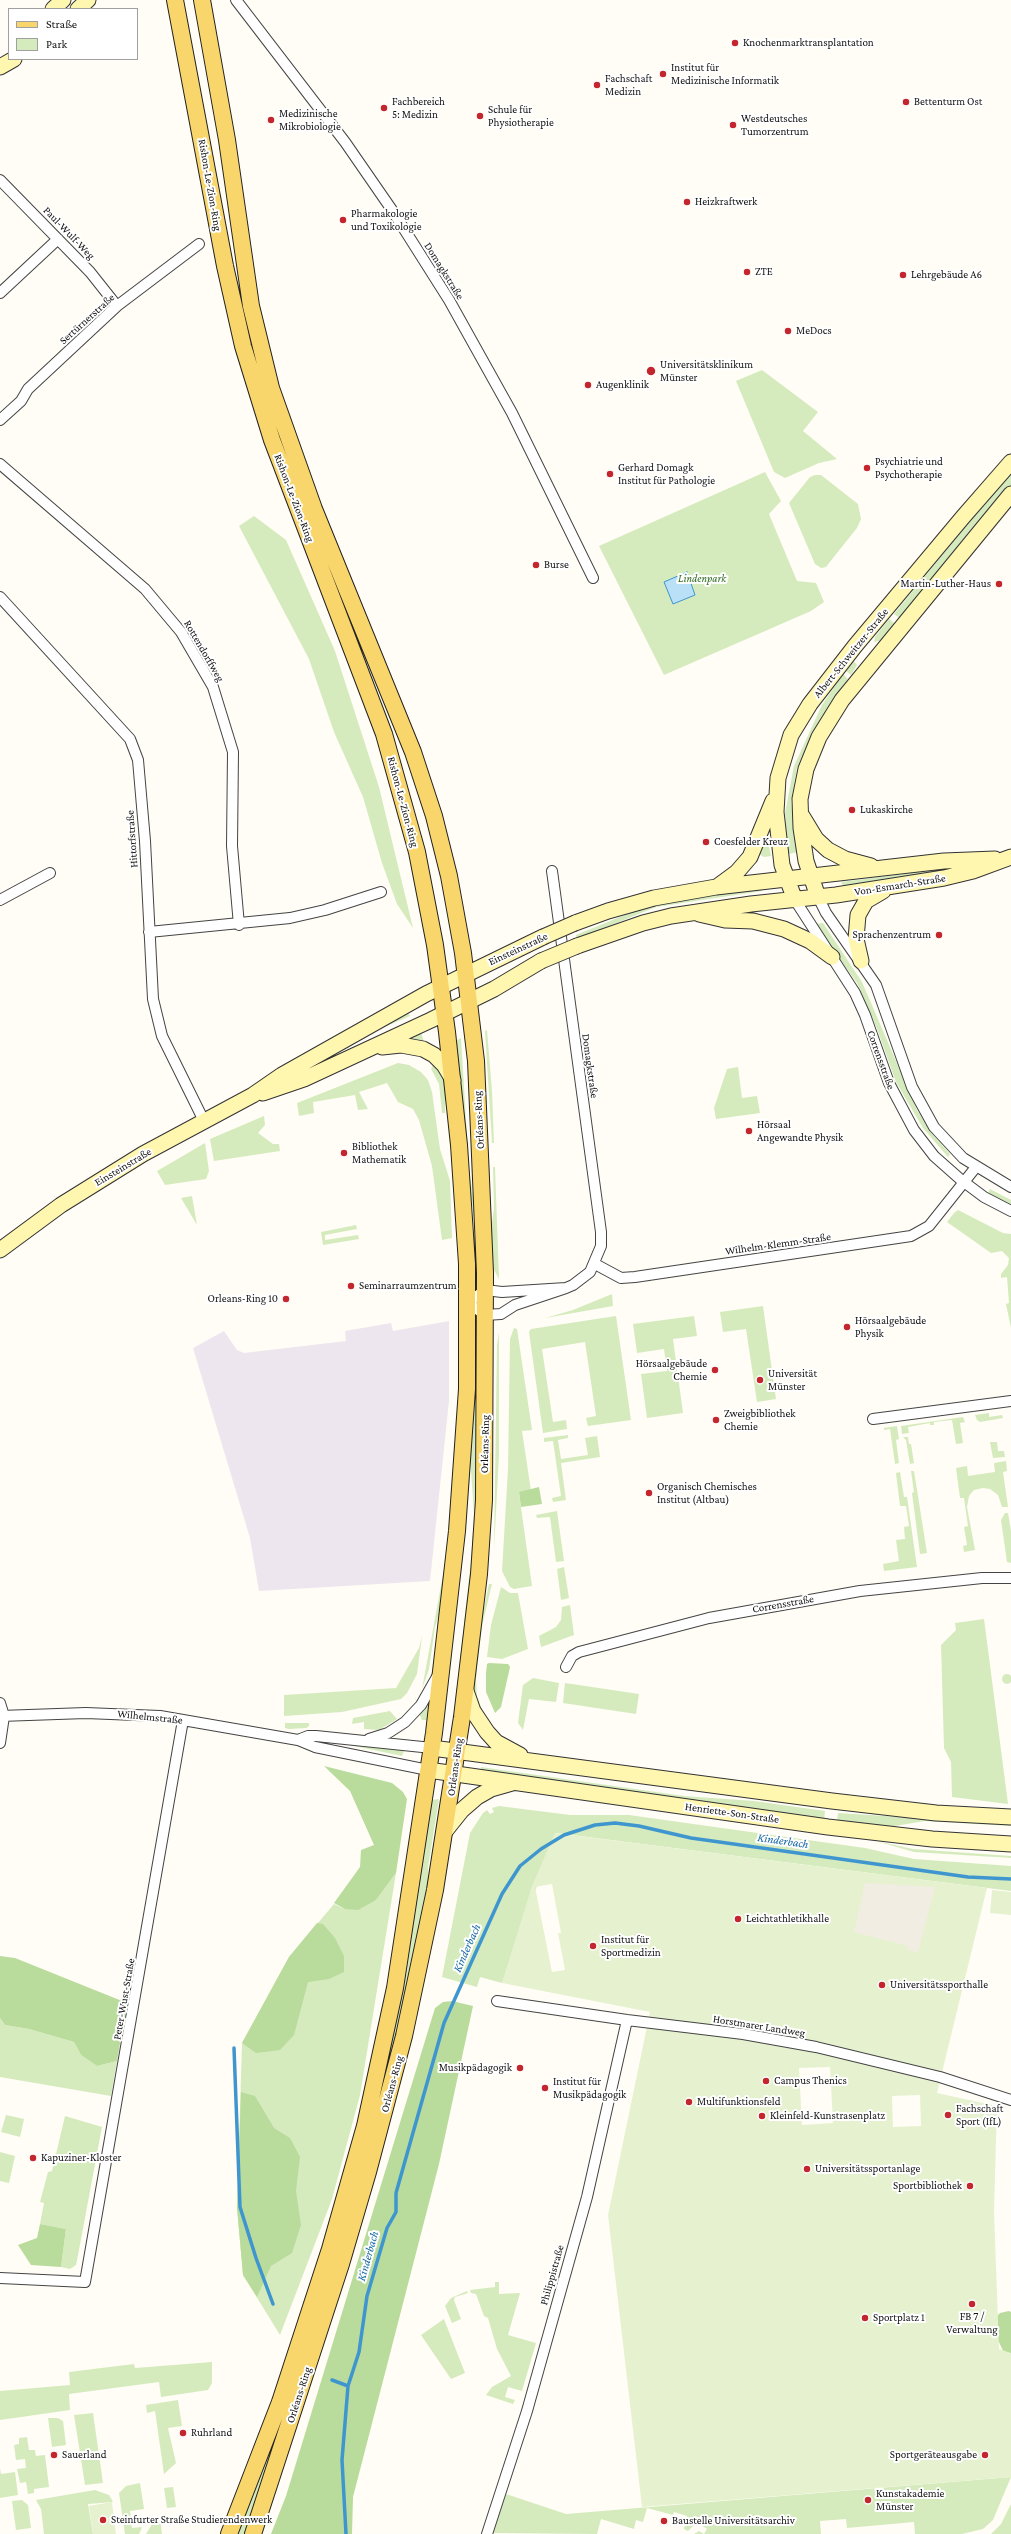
<!DOCTYPE html>
<meta charset="utf-8">
<style>
body{margin:0}
#map{position:relative;width:1011px;height:2534px;overflow:hidden;background:#fffdf5;font-family:"Crimson Pro",serif}
canvas{display:block}
.legend{position:absolute;left:8px;top:8px;width:130px;height:52px;box-sizing:border-box;background:#fff;border:1px solid #a0a0a0;margin:0;padding:5px 7px;list-style:none;font-size:12px;color:#111}
.legend li{display:flex;align-items:center;gap:8px;height:20px}
.legend b{width:20px;border:1px solid #a0a0a0}
</style>
<div id="map">
<canvas width="1011" height="2534"></canvas>
<ul class="legend">
<li><b style="height:5px;background:#f9d66b"></b>Straße</li>
<li><b style="height:11px;background:#d5ebbd"></b>Park</li>
</ul>
</div>
<script>
const ctx = document.querySelector('canvas').getContext('2d');
ctx.lineJoin = 'round';
function fillPath(path, color) { ctx.fillStyle = color; ctx.fill(path, 'evenodd'); }
const poly = rows => new Path2D(rows.map(r => 'M' + r).join(''));
function trace(path, color, width, dash) { ctx.strokeStyle = color; ctx.lineWidth = width; ctx.lineCap = dash ? 'butt' : 'round'; ctx.setLineDash(dash || []); ctx.stroke(path); }
function label(font, color, halo, rows, align = 'center') {
  ctx.font = font + ' "Crimson Pro",serif'; ctx.lineWidth = 4; ctx.setLineDash([]); ctx.textBaseline = 'middle'; ctx.strokeStyle = halo; ctx.fillStyle = color; for (const [text, x, y, turn = 0] of rows) {
    ctx.save(); ctx.translate(x, y); ctx.rotate((+turn || 0) * Math.PI / 180); ctx.textAlign = isNaN(turn) ? turn : align; if (halo) ctx.strokeText(text, 0, 0); ctx.fillText(text, 0, 0); ctx.restore();
  }
}
fillPath(poly([
 [449,1321,449,1401,430,1581,259,1591,250,1538,193,1348,224,1331,237,1350,244,1353,346,1341,345,1331,391,1323,393,1331]
]), '#eee6ef');
fillPath(poly([
 [762,370,818,412,803,431,837,459,819,463,785,478,774,472,736,381],
 [1011,471,1011,486,902,620,894,614],
 [765,472,781,501,769,514,797,581,816,583,824,602,811,611,664,675,599,546],
 [815,475,821,475,858,504,861,519,857,528,833,558,826,567,821,568,815,564,789,503,810,477],
 [254,516,286,540,335,651,379,787,413,928,397,904,382,863,363,797,334,732,309,659,239,526],
 [889,619,897,625,883,640,874,642,875,637],
 [854,661,857,665,851,675,846,671],
 [843,674,848,679,812,733,797,768,791,802,798,852,788,854,785,813,794,766,822,705],
 [767,835,771,856,764,857,757,853],
 [935,870,936,872,844,888,841,882],
 [761,887,762,891,656,907,577,939,576,935,649,905],
 [823,923,862,982,917,1110,933,1135,950,1154,948,1157,923,1128,896,1082,876,1026,857,983,815,924],
 [407,1011,410,1016,375,1031,375,1030],
 [487,1030,492,1091,494,1143,492,1143,485,1031],
 [421,1032,424,1042,407,1039],
 [461,1038,469,1169,475,1209,477,1270,473,1209,467,1178,454,1042],
 [398,1063,409,1065,421,1072,428,1080,432,1092,440,1149,450,1181,452,1238,442,1240,432,1166,419,1120,413,1109,398,1102,387,1083,359,1092,368,1109,358,1110,355,1095,313,1102,314,1113,299,1116,297,1103],
 [434,1063,445,1079,445,1113,442,1113,439,1084,431,1069],
 [738,1067,742,1098,757,1096,760,1113,716,1119,714,1108,727,1069],
 [264,1116,265,1125,258,1133,273,1144,279,1144,280,1151,214,1161,210,1139],
 [205,1143,209,1171,206,1179,165,1185,157,1171],
 [493,1167,495,1167,499,1279,493,1268,491,1230,494,1209],
 [990,1189,1011,1200,1011,1204,988,1193],
 [192,1196,197,1225,181,1198],
 [958,1210,1003,1233,1011,1234,1011,1328,1006,1304,1009,1303,1007,1277,1001,1278,1001,1274,1008,1265,1009,1258,1002,1251,991,1253,947,1222,954,1213],
 [356,1225,357,1229,325,1235,325,1240,358,1235,359,1239,323,1245,321,1232],
 [612,1294,613,1306,545,1318,573,1310],
 [763,1306,776,1399,757,1402,746,1329,723,1332,720,1312],
 [616,1316,631,1420,588,1426,586,1418,596,1416,585,1342,542,1349,553,1422,566,1420,567,1429,543,1433,529,1332,531,1329],
 [694,1316,697,1336,673,1339,683,1413,647,1418,641,1374,667,1371,664,1349,637,1353,633,1324],
 [514,1328,517,1329,532,1430,522,1431,531,1491,519,1493,532,1586,514,1589,510,1587,502,1571,508,1469,510,1339],
 [499,1332,499,1455,494,1549,497,1345],
 [479,1335,478,1479,468,1619,453,1724,471,1560,474,1514,470,1456,474,1336],
 [989,1413,989,1417,1002,1415,1003,1418,980,1422,977,1420,975,1415],
 [963,1417,965,1422,960,1423,963,1443,956,1444,952,1420,934,1422,934,1425,930,1425,930,1423,908,1427,909,1433,902,1434,901,1426],
 [897,1426,899,1439,896,1440,899,1463,895,1464,890,1429,884,1430,884,1428],
 [568,1435,568,1438,558,1440,561,1459,588,1455,585,1438,597,1436,600,1457,561,1463,566,1500,553,1502,552,1498,561,1496,553,1441,544,1442,544,1438],
 [903,1437,908,1437,909,1444,911,1444,914,1463,910,1464,906,1440],
 [990,1442,997,1442,998,1451,1004,1451,1005,1457,993,1458],
 [1006,1461,1007,1471,1003,1472,1008,1507,1002,1507,998,1495,990,1489,983,1488,974,1490,969,1496,967,1507,975,1550,964,1552,963,1546,967,1545,964,1527,968,1526,964,1498,960,1498,956,1468,967,1466,968,1476,995,1472,994,1463],
 [911,1471,914,1471,927,1553,920,1554,912,1493,914,1492],
 [900,1472,904,1497,907,1497,917,1567,884,1571,883,1564,899,1561,896,1540,905,1539,904,1527,909,1526,906,1506,900,1506,896,1473],
 [557,1511,564,1561,556,1562,550,1517,537,1518,536,1515],
 [1005,1513,1008,1513,1011,1531,1011,1563,1007,1562,1001,1520],
 [445,1564,443,1601,435,1627,429,1669,422,1689],
 [564,1567,569,1598,561,1600,557,1569],
 [489,1584,492,1584,482,1626,476,1679,477,1696,484,1715,482,1716,473,1685,481,1621],
 [501,1587,510,1593,518,1593,528,1649,502,1659,487,1657,491,1625],
 [570,1605,574,1635,541,1647,539,1636,556,1627,561,1620,562,1607],
 [984,1619,1008,1804,952,1797,951,1762,944,1748,941,1645,956,1630,955,1623],
 [422,1636,417,1674,407,1693,401,1699,342,1712,284,1716,284,1695,396,1688,419,1648],
 '1002 1679a5 5 0 1 1 10 0a5 5 0 1 1-10 0Z',
 [533,1678,559,1683,556,1702,529,1699,523,1730,518,1723,523,1685],
 [565,1683,639,1694,636,1714,563,1703],
 [429,1698,432,1699,429,1720,422,1720,419,1713],
 [390,1711,397,1719,379,1730,364,1729,364,1722,352,1724,353,1718],
 [285,1723,309,1723,309,1726,306,1728,289,1729,285,1728],
 [311,1739,366,1745,404,1751,402,1756,340,1743,316,1743],
 [481,1767,684,1796,754,1801,825,1811,824,1821,481,1771],
 [439,1799,428,1867,429,1884,400,2025,361,2163,430,1800],
 [499,1806,570,1815,629,1815,865,1848,914,1859,1011,1866,1011,1891,556,1833,502,1983,480,1977,477,1987,442,1977,470,1833,483,1813,487,1810,490,1814,494,1812,492,1808],
 [838,1813,1011,1824,1011,1826,925,1821,889,1827,837,1822],
 [876,1841,913,1849,1011,1856,1011,1858,914,1852],
 [396,1873,360,2095,332,2199,280,2335,243,2275,237,2208,242,2043,289,1957,334,1904,345,1909,376,1900],
 [0,2018,5,2025,29,2029,74,2042,81,2055,97,2066,117,2061,111,2096,0,2077],
 [6,2115,24,2119,20,2137,1,2132],
 [65,2116,102,2127,79,2250,76,2265,70,2269,61,2267,66,2229,40,2224,44,2203,40,2202,48,2172,52,2171],
 [0,2152,15,2156,9,2183,0,2181],
 [358,2181,246,2534,237,2534],
 [495,2282,499,2282,499,2294,520,2293,508,2335,536,2343,522,2391,508,2387,505,2397,515,2400,513,2404,486,2395,492,2387,511,2376,497,2349,488,2318,484,2316,476,2294,471,2293,470,2290,495,2287],
 [467,2291,468,2293,455,2297,454,2300,461,2319,452,2323,445,2306,451,2298],
 [444,2319,465,2373,451,2379,421,2335],
 [212,2362,212,2383,208,2390,161,2397,159,2382,69,2394,70,2410,0,2420,0,2391,70,2385,69,2372,134,2364,135,2368],
 [178,2400,182,2426,168,2428,176,2463,164,2474,155,2411,147,2413,146,2405],
 [93,2413,103,2483,85,2485,74,2415],
 [48,2418,58,2418,63,2421,66,2445,52,2447],
 [27,2437,29,2450,35,2450,36,2456,45,2455,49,2487,34,2489,34,2493,28,2494,26,2482,20,2483,17,2469,26,2468,25,2459,16,2460,14,2445,19,2444,19,2438],
 [0,2468,1,2474,15,2472,18,2495,0,2498],
 [1011,2477,993,2520,983,2529,962,2534,915,2534,914,2522,847,2528,846,2519,820,2521,821,2534,694,2534,699,2531,704,2534,707,2529,701,2525,693,2526,688,2531,684,2529,687,2516,674,2512,673,2515,647,2508,643,2522,636,2520,634,2529,601,2519,597,2534,493,2533,506,2494,566,2514],
 [140,2483,144,2509,130,2511,132,2528,142,2527,141,2530,139,2534,125,2534,119,2493,126,2486],
 [173,2487,176,2507,167,2508,164,2488],
 [95,2490,109,2495,113,2502,88,2504,93,2534,44,2534,41,2509,36,2500],
 [22,2500,28,2505,31,2528,16,2530,12,2501],
 [1011,2504,1011,2534,991,2534,1001,2524],
 [160,2520,162,2534,146,2534,154,2521]
]), '#d5ebbd');
fillPath(poly([
 [539,1487,542,1504,521,1507,519,1492],
 [489,1663,508,1664,510,1667,501,1707,495,1713,486,1692,486,1673,487,1664],
 [324,1766,392,1783,403,1792,407,1799,396,1873,376,1900,358,1910,345,1909,334,1903,360,1867,361,1850,374,1845,350,1791],
 [317,1923,323,1924,335,1938,344,1956,344,1972,329,1979,308,1982,294,2035,280,2050,256,2053,242,2043,289,1957],
 [0,1956,15,1958,127,2003,117,2061,97,2066,81,2055,74,2042,29,2029,5,2025,0,2018],
 [452,2001,473,2006,439,2164,353,2497,352,2534,271,2534,286,2496,435,2008,443,2002],
 [241,2092,255,2096,274,2128,290,2138,300,2157,296,2191,301,2225,292,2253,271,2266,257,2297,243,2275,237,2208],
 [40,2224,66,2229,61,2267,31,2265,18,2245,37,2238],
 [1009,2311,1011,2312,1011,2355,1004,2353,998,2340,997,2316,1000,2313]
]), '#b9dc9c');
fillPath(poly([
 [555,1833,987,1888,937,2093,997,2106,994,2211,999,2349,1011,2353,1011,2477,642,2507,608,2215,650,2012,502,1983,532,1886],
 [552,1884,561,1933,558,1933,565,1970,552,1972,535,1887],
 [830,2067,833,2123,802,2125,799,2068],
 [920,2095,921,2126,893,2127,892,2096],
 [992,1890,1011,1892,1011,1915,990,1913],
 [112,2502,116,2534,93,2534,89,2506]
]), '#e6f2cf');
fillPath(poly([
 [865,1883,935,1887,918,1952,908,1950,908,1946,854,1932]
]), '#f1ede2');
const water = poly([
 [687,572,695,595,673,604,664,582,687,572]
]);
fillPath(water, '#b9e0f7');
trace(water, '#3f96cf', 1);
trace(poly([
 [234,2048,240,2207,256,2258,273,2304],
 [332,2380,348,2386],
 [346,2534,342,2460,348,2386,359,2352,367,2296,387,2228,396,2212,396,2193,444,2023,502,1894,520,1866,541,1849,564,1835,595,1825,615,1823,639,1826,691,1838,968,1877,1011,1879]
]), '#3f96cf', 3.5);
const street = poly([
 [236,0,345,142,392,210,449,300,512,413,593,578],
 [0,180,90,272,117,306],
 [0,293,58,239],
 [0,420,21,401,28,389,117,306,199,244],
 [0,464,145,589,181,632,213,687,233,752,232,846,239,925],
 [0,597,130,739,138,760,145,841,153,999,162,1036,204,1121],
 [552,871,601,1232,601,1246,590,1272,573,1285,566,1288,515,1305,501,1314,485,1315,468,1303,485,1290,502,1292,566,1288],
 [818,897,826,913,876,985,912,1087,934,1127,963,1158,1011,1187],
 [0,900,50,873],
 [795,900,855,993,865,1015,889,1083,914,1130,934,1156,960,1179,984,1197,1011,1211],
 [149,932,290,918,325,910,381,892],
 [595,1264,621,1278,635,1277,911,1236,929,1226,976,1167],
 [873,1419,1011,1401],
 [566,1667,572,1656,579,1652,709,1618,860,1591,982,1578,1011,1578],
 [0,1703,4,1716,0,1743],
 [0,1716,86,1713,160,1716,298,1740,315,1747,428,1770],
 [369,1739,388,1733,405,1722,421,1705,438,1675],
 [298,1740,308,1736,316,1736,432,1748],
 [497,2001,627,2020,743,2034,816,2047,940,2077,1011,2100],
 [0,2278,85,2282,183,1720],
 [487,2534,527,2411,587,2197,627,2020]
]);
const secondary = poly([
 [53,9,63,0],
 [78,9,88,0],
 [0,67,14,59],
 [802,816,816,839,828,850,845,859,871,866],
 [718,886,737,872,750,857,773,801],
 [818,897,806,861,801,828,800,799,806,769,819,737,842,700,1011,494],
 [795,900,782,865,776,812,778,778,791,735,810,704,855,646,963,517,1011,462],
 [699,914,725,920,753,921,784,929,810,941,832,957],
 [575,923,608,911,654,898,716,887,944,861,995,859],
 [577,946,643,923,671,916,751,904,836,895,944,878,973,871,1011,857],
 [861,961,856,939,858,915,866,901,883,891],
 [382,1047,401,1045,423,1049,434,1055,444,1065,453,1080],
 [263,1093,304,1079,431,1020,494,989,541,961],
 [0,1250,61,1205,143,1154,253,1095,282,1075,426,994,543,937],
 [466,1691,473,1711,487,1732,496,1742,520,1755],
 [432,1748,832,1801,936,1813,1011,1817],
 [428,1770,828,1827,932,1839,1011,1844],
 [446,1830,462,1810,477,1797,491,1789,512,1783]
]);
const primary = poly([
 [175,0,225,266,243,346,272,440,384,734,417,852,435,945,447,1032,459,1145,467,1264,467,1389,457,1531,434,1733,395,1988,365,2126,330,2249,280,2402,229,2534],
 [202,0,227,140,251,306,271,388,314,509,413,752,434,816,449,876,463,953,476,1061,485,1273,484,1500,479,1574,462,1717,435,1890,404,2036,368,2172,341,2264,253,2534]
]);
trace(street, '#444', 12);
trace(secondary, '#333', 17);
trace(primary, '#222', 18);
trace(street, '#fff', 10);
trace(secondary, '#fff6b0', 15);
trace(primary, '#f9d66b', 16);
const secondaryBridge = poly([
 [543,937,575,923],
 [541,961,577,946]
]);
trace(secondaryBridge, '#333', 17, []);
trace(secondaryBridge, '#fff6b0', 15);
for (const [x, y, r, color] of [
 [735,43,4,"#c4262e"],
 [663,74,4,"#c4262e"],
 [597,85,4,"#c4262e"],
 [906,102,4,"#c4262e"],
 [384,108,4,"#c4262e"],
 [480,116,4,"#c4262e"],
 [271,120,4,"#c4262e"],
 [733,125,4,"#c4262e"],
 [687,202,4,"#c4262e"],
 [343,220,4,"#c4262e"],
 [747,272,4,"#c4262e"],
 [903,275,4,"#c4262e"],
 [788,331,4,"#c4262e"],
 [651,371,5,"#c4262e"],
 [588,385,4,"#c4262e"],
 [867,468,4,"#c4262e"],
 [610,474,4,"#c4262e"],
 [536,565,4,"#c4262e"],
 [999,584,4,"#c4262e"],
 [852,810,4,"#c4262e"],
 [706,842,4,"#c4262e"],
 [939,935,4,"#c4262e"],
 [749,1131,4,"#c4262e"],
 [344,1153,4,"#c4262e"],
 [351,1286,4,"#c4262e"],
 [286,1299,4,"#c4262e"],
 [847,1327,4,"#c4262e"],
 [715,1370,4,"#c4262e"],
 [760,1380,4,"#c4262e"],
 [716,1420,4,"#c4262e"],
 [649,1493,4,"#c4262e"],
 [738,1919,4,"#c4262e"],
 [593,1946,4,"#c4262e"],
 [882,1985,4,"#c4262e"],
 [520,2068,4,"#c4262e"],
 [766,2081,4,"#c4262e"],
 [545,2088,4,"#c4262e"],
 [689,2102,4,"#c4262e"],
 [948,2115,4,"#c4262e"],
 [762,2116,4,"#c4262e"],
 [33,2158,4,"#c4262e"],
 [807,2169,4,"#c4262e"],
 [970,2186,4,"#c4262e"],
 [972,2304,4,"#c4262e"],
 [865,2318,4,"#c4262e"],
 [183,2433,4,"#c4262e"],
 [54,2455,4,"#c4262e"],
 [985,2455,4,"#c4262e"],
 [868,2500,4,"#c4262e"],
 [103,2520,4,"#c4262e"],
 [664,2521,4,"#c4262e"]
]) { const dot = new Path2D(); dot.arc(x, y, r, 0, 2 * Math.PI); ctx.fillStyle = color; ctx.fill(dot); trace(dot, '#fff', 1.5); }
label('11px', '#111', '#fff', [
 ["Knochenmarktransplantation",743,43],
 ["Institut für",671,68],
 ["Medizinische Informatik",671,81],
 ["Fachschaft",605,79],
 ["Medizin",605,92],
 ["Fachbereich",392,102],
 ["5: Medizin",392,115],
 ["Bettenturm Ost",914,102],
 ["Schule für",488,110],
 ["Physiotherapie",488,123],
 ["Medizinische",279,114],
 ["Mikrobiologie",279,127],
 ["Westdeutsches",741,119],
 ["Tumorzentrum",741,132],
 ["Heizkraftwerk",695,202],
 ["Pharmakologie",351,214],
 ["und Toxikologie",351,227],
 ["ZTE",755,272],
 ["Lehrgebäude A6",911,275],
 ["MeDocs",796,331],
 ["Universitätsklinikum",660,365],
 ["Münster",660,378],
 ["Augenklinik",596,385],
 ["Psychiatrie und",875,462],
 ["Psychotherapie",875,475],
 ["Gerhard Domagk",618,468],
 ["Institut für Pathologie",618,481],
 ["Burse",544,565],
 ["Martin-Luther-Haus",991,584,"right"],
 ["Lukaskirche",860,810],
 ["Coesfelder Kreuz",714,842],
 ["Sprachenzentrum",931,935,"right"],
 ["Hörsaal",757,1125],
 ["Angewandte Physik",757,1138],
 ["Bibliothek",352,1147],
 ["Mathematik",352,1160],
 ["Seminarraumzentrum",359,1286],
 ["Orleans-Ring 10",278,1299,"right"],
 ["Hörsaalgebäude",855,1321],
 ["Physik",855,1334],
 ["Hörsaalgebäude",707,1364,"right"],
 ["Chemie",707,1377,"right"],
 ["Universität",768,1374],
 ["Münster",768,1387],
 ["Zweigbibliothek",724,1414],
 ["Chemie",724,1427],
 ["Organisch Chemisches",657,1487],
 ["Institut (Altbau)",657,1500],
 ["Leichtathletikhalle",746,1919],
 ["Institut für",601,1940],
 ["Sportmedizin",601,1953],
 ["Universitätssporthalle",890,1985],
 ["Musikpädagogik",512,2068,"right"],
 ["Campus Thenics",774,2081],
 ["Institut für",553,2082],
 ["Musikpädagogik",553,2095],
 ["Multifunktionsfeld",697,2102],
 ["Fachschaft",956,2109],
 ["Sport (IfL)",956,2122],
 ["Kleinfeld-Kunstrasenplatz",770,2116],
 ["Kapuziner-Kloster",41,2158],
 ["Universitätssportanlage",815,2169],
 ["Sportbibliothek",962,2186,"right"],
 ["FB 7 /",972,2317,"center"],
 ["Verwaltung",972,2330,"center"],
 ["Sportplatz 1",873,2318],
 ["Ruhrland",191,2433],
 ["Sauerland",62,2455],
 ["Sportgeräteausgabe",977,2455,"right"],
 ["Kunstakademie",876,2494],
 ["Münster",876,2507],
 ["Steinfurter Straße Studierendenwerk",111,2520],
 ["Baustelle Universitätsarchiv",672,2521]
], 'left');
label('11px', '#111', '#fff', [
 ["Rishon-Le-Zion-Ring",210,185,80],
 ["Paul-Wulf-Weg",69,233,46],
 ["Domagkstraße",444,271,58],
 ["Sertürnerstraße",87,319,-42],
 ["Rishon-Le-Zion-Ring",294,498,69],
 ["Rottendorffweg",204,651,60],
 ["Albert-Schweitzer-Straße",851,653,-51],
 ["Rishon-Le-Zion-Ring",403,802,75],
 ["Hittorfstraße",132,839,-94],
 ["Von-Esmarch-Straße",900,885,-9],
 ["Einsteinstraße",518,949,-25],
 ["Corrensstraße",881,1060,70],
 ["Domagkstraße",590,1066,82],
 ["Orléans-Ring",479,1120,-93],
 ["Einsteinstraße",123,1167,-31],
 ["Wilhelm-Klemm-Straße",778,1244,-8],
 ["Orléans-Ring",485,1444,-89],
 ["Corrensstraße",783,1604,-10],
 ["Wilhelmstraße",150,1717,6],
 ["Orléans-Ring",455,1767,-82],
 ["Henriette-Son-Straße",732,1813,8],
 ["Peter-Wust-Straße",124,1999,-80],
 ["Horstmarer Landweg",759,2026,9],
 ["Orléans-Ring",392,2084,-75],
 ["Philippistraße",552,2275,-74],
 ["Orléans-Ring",299,2395,-72]
]);
label('italic 11px', '#2f6b1f', '#fff', [
 ["Lindenpark",702,579]
]);
label('italic 12px', '#1768a6', '#fff', [
 ["Kinderbach",783,1841,8],
 ["Kinderbach",467,1948,-66],
 ["Kinderbach",368,2256,-74]
]);
</script>
